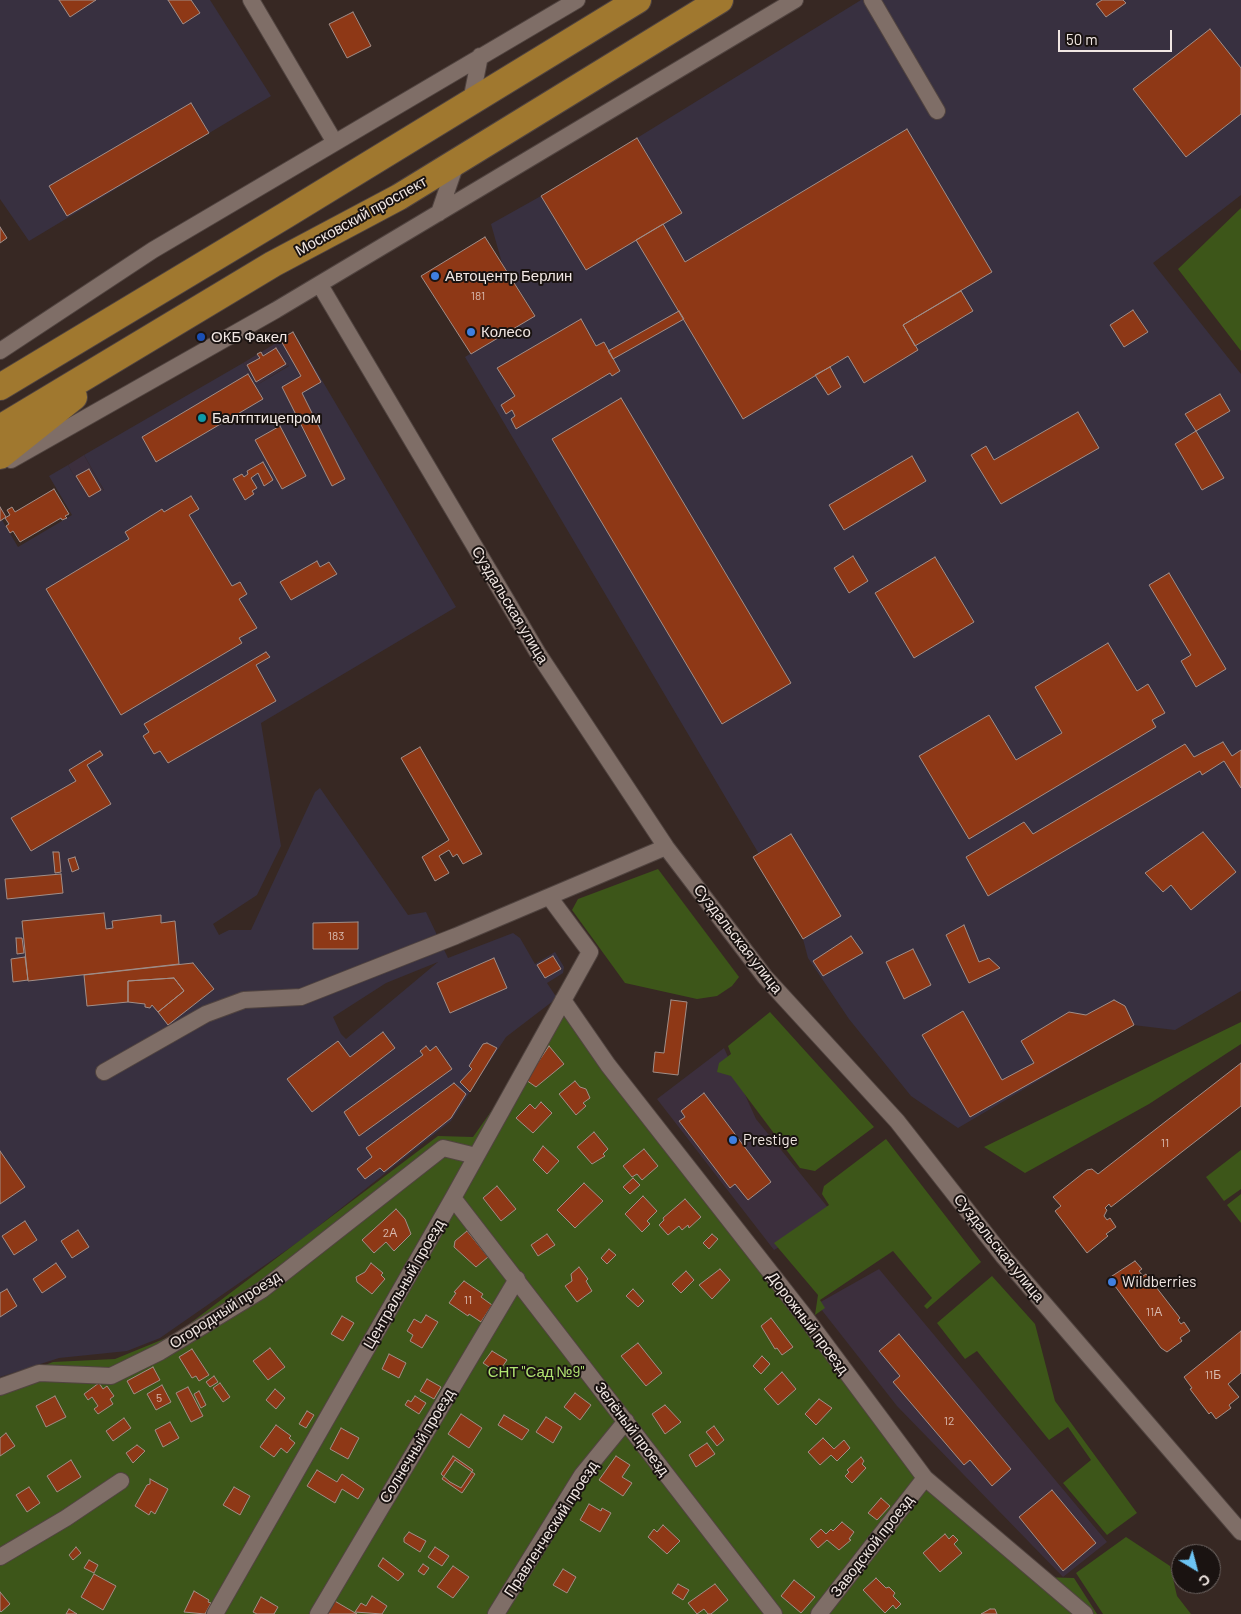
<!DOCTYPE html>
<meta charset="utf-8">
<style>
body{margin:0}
#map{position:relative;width:1241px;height:1614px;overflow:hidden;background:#372823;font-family:Barlow,sans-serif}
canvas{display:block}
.north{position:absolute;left:1171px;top:1544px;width:50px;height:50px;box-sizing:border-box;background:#1a1311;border:1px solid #706865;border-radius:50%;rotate:143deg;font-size:14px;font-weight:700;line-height:20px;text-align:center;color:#f1e7e3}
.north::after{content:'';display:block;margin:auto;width:18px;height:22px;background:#6cc3f2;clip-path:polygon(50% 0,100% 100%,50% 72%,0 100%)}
.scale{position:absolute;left:1058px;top:30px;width:114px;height:22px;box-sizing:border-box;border:2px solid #f1e7e3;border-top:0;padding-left:6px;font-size:15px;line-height:18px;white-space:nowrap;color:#f1e7e3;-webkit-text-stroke:4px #1a1311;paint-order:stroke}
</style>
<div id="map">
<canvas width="1241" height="1614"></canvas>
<div class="north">С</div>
<div class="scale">50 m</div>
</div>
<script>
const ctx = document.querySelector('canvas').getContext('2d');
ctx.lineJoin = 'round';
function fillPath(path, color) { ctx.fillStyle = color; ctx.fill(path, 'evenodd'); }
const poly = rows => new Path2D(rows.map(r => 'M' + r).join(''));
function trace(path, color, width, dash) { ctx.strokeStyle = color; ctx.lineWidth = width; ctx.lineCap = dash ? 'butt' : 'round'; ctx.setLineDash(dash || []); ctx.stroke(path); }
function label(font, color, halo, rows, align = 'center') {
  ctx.font = font + ' Barlow,sans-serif'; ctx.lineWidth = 4; ctx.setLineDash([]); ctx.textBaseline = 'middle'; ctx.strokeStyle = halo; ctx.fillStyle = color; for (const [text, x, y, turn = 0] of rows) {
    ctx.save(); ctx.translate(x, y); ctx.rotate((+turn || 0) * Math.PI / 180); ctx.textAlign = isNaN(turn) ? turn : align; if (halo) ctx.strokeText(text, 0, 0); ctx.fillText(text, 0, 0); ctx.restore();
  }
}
fillPath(poly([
 [276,343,289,365,257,385,243,363],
 [84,455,104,491,88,501,68,465],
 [724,1048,756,1119,834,1215,774,1250,657,1099],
 [879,1269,1107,1542,1063,1577,897,1406,817,1304]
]), '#3c2f3d');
fillPath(poly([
 [0,0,210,0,271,96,29,241,0,199],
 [861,0,1241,0,1241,195,1153,263,1241,374,1241,991,1175,1030,1133,1025,958,1128,911,1096,849,1019,808,958,803,939,753,857,759,854,465,357,535,315,502,263,491,224,541,196,586,270,681,213,637,138],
 [294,333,456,607,261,723,281,846,257,895,213,924,219,935,229,930,251,930,315,792,320,788,408,915,426,912,448,958,513,933,520,938,535,964,555,952,564,967,563,973,547,983,557,998,506,1037,451,1121,301,1240,160,1338,127,1351,59,1358,0,1377,0,506,6,517,2,520,18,547,72,515,49,476,68,465,88,500,104,490,84,455,243,363,257,385,289,366,276,343],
 [438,962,346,1039,341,1034,333,1017,386,983]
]), '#383040');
fillPath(poly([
 [1241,208,1241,351,1178,269],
 [658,869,739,977,732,986,717,996,697,999,625,983,572,910,578,899],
 [563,1010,958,1507,1040,1577,1074,1578,1097,1614,0,1614,0,1382,53,1362,115,1359,176,1334,438,1136,473,1137],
 [770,1012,874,1127,815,1171,800,1168,731,1076,717,1072,719,1063,731,1054,728,1046],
 [1241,1022,1241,1044,1149,1104,1025,1173,984,1147],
 [886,1139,981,1262,927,1309,924,1306,932,1298,893,1251,820,1300,825,1308,815,1315,818,1295,774,1243,829,1205,822,1194,824,1186],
 [1241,1150,1241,1189,1224,1201,1206,1177],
 [1241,1194,1241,1223,1227,1205],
 [992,1276,1035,1324,1055,1401,1137,1513,1107,1535,1063,1483,1091,1460,1068,1427,1049,1440,977,1351,965,1359,937,1323],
 [1126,1537,1170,1566,1177,1596,1191,1614,1103,1614,1076,1573]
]), '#3d5619');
const building = poly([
 [59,0,96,0,70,17,59,0],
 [168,0,191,0,200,13,183,24,168,0],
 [1102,0,1123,0,1126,3,1106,17,1096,4,1102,0],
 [353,12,371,46,347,58,329,24,353,12],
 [1210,29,1241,68,1241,114,1186,157,1133,89,1210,29],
 [191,103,209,133,67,216,49,186,191,103],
 [907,129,992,272,903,325,918,350,864,383,848,356,743,419,636,240,663,224,685,262,907,129],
 [637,138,682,213,586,270,541,196,637,138],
 [0,227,7,238,0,243,0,227],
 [485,237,535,316,471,354,421,276,485,237],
 [961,291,973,311,915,346,903,325,961,291],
 [1133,310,1148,332,1124,347,1110,325,1133,310],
 [679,311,684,319,613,359,608,351,679,311],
 [581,319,596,346,604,342,620,371,612,376,610,373,516,429,511,419,515,416,512,410,506,414,501,405,515,396,497,368,581,319],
 [293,332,321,382,302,393,345,479,332,486,282,387,301,376,280,339,293,332],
 [276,348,286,364,256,382,247,365,260,358,257,354,261,352,263,356,276,348],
 [830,367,841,387,828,395,815,375,830,367],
 [248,374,263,399,156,462,142,437,248,374],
 [1220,394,1230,411,1196,431,1185,414,1220,394],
 [621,398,791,683,722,724,552,439,621,398],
 [1078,412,1099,448,1001,504,971,455,986,446,994,460,1078,412],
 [280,426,306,476,282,489,255,440,280,426],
 [1196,431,1224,478,1202,490,1175,444,1196,431],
 [912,456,926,481,844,530,829,505,912,456],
 [263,462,273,480,264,486,258,473,251,478,257,488,252,491,254,494,245,500,233,479,242,474,244,477,248,474,247,471,263,462],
 [89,469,101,490,89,497,76,476,89,469],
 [54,489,69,514,65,516,67,518,62,520,61,518,20,542,13,531,10,533,6,526,9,524,5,518,10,515,7,510,12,507,15,512,54,489],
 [191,496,199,509,189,515,232,586,240,582,247,594,239,599,257,628,239,638,242,643,121,715,46,589,129,539,125,532,162,509,164,512,191,496],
 [0,507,6,517,0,521,0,507],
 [853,556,868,581,849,593,834,568,853,556],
 [935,557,974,622,914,658,875,593,935,557],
 [317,561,320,567,329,562,337,574,291,600,280,582,317,561],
 [1169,573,1226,669,1196,687,1181,661,1191,655,1149,585,1169,573],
 [1108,643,1137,691,1148,684,1165,713,1152,720,1156,727,969,839,919,756,989,715,1016,760,1062,733,1035,687,1108,643],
 [266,652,270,657,256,665,276,701,168,763,160,751,154,754,143,736,149,732,144,724,266,652],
 [1223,742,1232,756,1241,750,1241,788,1224,761,1202,775,1200,771,988,896,966,857,1024,822,1033,834,1185,744,1194,757,1223,742],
 [420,747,482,854,463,864,457,854,453,857,449,850,439,856,449,873,435,881,422,857,449,840,401,758,420,747],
 [100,751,103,755,87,765,111,804,31,851,11,818,76,781,69,770,100,751],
 [1203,832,1236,872,1191,910,1171,885,1163,892,1145,873,1203,832],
 [791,834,841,916,803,939,753,857,791,834],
 [53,852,59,852,61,872,55,873,53,852],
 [75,857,79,869,72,872,68,859,75,857],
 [61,874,63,893,7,899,5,879,61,874],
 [104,913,106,929,113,928,112,921,161,915,161,923,175,921,179,964,28,981,22,921,104,913],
 [358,922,358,949,313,949,313,923,358,922],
 [964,925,979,962,989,958,1000,968,969,983,946,935,964,925],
 [851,936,863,953,823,976,813,961,851,936],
 [16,938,22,938,24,953,17,954,16,938],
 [913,949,931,985,904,999,886,962,913,949],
 [553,956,561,969,545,978,537,965,553,956],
 [25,957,28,980,13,982,11,959,25,957],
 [494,958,507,988,450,1013,437,983,494,958],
 [193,963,214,989,168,1025,158,1012,184,991,174,978,128,981,128,1002,87,1006,84,975,193,963],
 [174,978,184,991,158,1012,152,1005,150,1008,145,1007,145,1004,128,1002,128,981,174,978],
 [671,1000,687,1002,678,1075,653,1072,655,1052,664,1053,671,1000],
 [1114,1000,1125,1006,1134,1025,970,1117,922,1035,963,1011,1002,1080,1034,1063,1021,1041,1069,1012,1086,1015,1114,1000],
 [383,1032,395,1048,312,1112,287,1079,338,1041,350,1057,383,1032],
 [487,1043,497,1048,470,1092,460,1082,472,1069,469,1066,483,1044,487,1043],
 [426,1046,430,1051,436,1046,452,1069,359,1136,344,1112,423,1055,420,1051,426,1046],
 [549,1046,564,1064,536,1087,526,1080,549,1046],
 [1241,1063,1241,1106,1111,1207,1109,1204,1105,1208,1107,1210,1104,1216,1107,1220,1110,1218,1116,1227,1106,1234,1108,1236,1087,1253,1055,1211,1061,1206,1053,1197,1087,1170,1092,1169,1098,1174,1241,1063],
 [575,1081,580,1087,586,1089,590,1098,583,1103,586,1106,576,1115,559,1094,575,1081],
 [454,1083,466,1094,451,1118,384,1172,380,1168,365,1179,357,1169,372,1157,366,1148,454,1083],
 [704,1093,771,1182,748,1200,735,1184,730,1188,679,1121,685,1117,681,1111,704,1093],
 [541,1102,552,1113,533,1133,516,1118,530,1104,535,1109,541,1102],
 [594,1132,608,1149,603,1154,605,1156,592,1164,577,1147,594,1132],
 [543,1146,559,1161,547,1174,533,1160,543,1146],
 [644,1149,658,1166,642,1180,637,1174,632,1177,623,1166,644,1149],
 [0,1151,25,1187,0,1204,0,1151],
 [633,1178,640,1185,630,1194,623,1187,633,1178],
 [584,1183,603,1201,575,1228,557,1210,584,1183],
 [497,1186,516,1209,501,1221,483,1198,497,1186],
 [643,1196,657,1211,647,1221,650,1224,642,1232,625,1214,643,1196],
 [685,1199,701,1217,689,1228,688,1225,682,1230,679,1226,668,1235,659,1225,664,1220,663,1218,685,1199],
 [396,1209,405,1219,411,1234,394,1251,386,1242,374,1253,362,1240,396,1209],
 [25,1221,37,1240,14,1255,2,1236,25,1221],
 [78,1230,89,1247,72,1258,61,1241,78,1230],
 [467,1231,488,1257,476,1267,454,1247,455,1241,467,1231],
 [547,1234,555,1245,538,1256,531,1245,547,1234],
 [712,1234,718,1239,709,1249,703,1243,712,1234],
 [609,1249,616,1255,607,1264,601,1258,609,1249],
 [1135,1261,1142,1269,1139,1271,1143,1276,1146,1274,1180,1318,1178,1320,1181,1324,1184,1322,1190,1331,1180,1338,1182,1341,1167,1352,1161,1348,1109,1278,1135,1261],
 [56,1263,66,1277,42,1293,33,1279,56,1263],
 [371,1263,383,1273,381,1275,385,1279,372,1294,357,1282,356,1277,365,1272,371,1263],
 [579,1267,588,1279,586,1281,592,1291,577,1302,565,1286,572,1281,571,1274,579,1267],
 [720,1269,730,1280,712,1299,699,1285,720,1269],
 [686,1271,694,1280,681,1293,672,1284,686,1271],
 [464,1281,483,1294,481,1297,492,1305,481,1322,469,1314,468,1316,449,1303,456,1293,454,1292,464,1281],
 [7,1289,17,1306,0,1317,0,1293,7,1289],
 [633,1289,644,1301,638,1307,626,1296,633,1289],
 [426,1315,438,1322,422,1348,410,1341,413,1335,407,1331,414,1319,421,1323,426,1315],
 [342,1316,354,1323,343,1341,331,1334,342,1316],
 [771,1318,793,1347,782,1355,777,1348,775,1349,761,1326,771,1318],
 [1241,1331,1241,1373,1228,1384,1239,1397,1229,1405,1231,1408,1216,1419,1211,1412,1209,1414,1190,1389,1192,1388,1184,1377,1241,1331],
 [899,1334,1011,1469,992,1486,970,1460,964,1465,893,1382,900,1376,879,1351,899,1334],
 [638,1343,662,1373,646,1386,621,1356,638,1343],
 [270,1348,285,1367,268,1380,253,1361,270,1348],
 [192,1349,209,1375,199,1381,196,1376,192,1378,179,1357,192,1349],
 [492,1351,507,1360,498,1373,483,1363,492,1351],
 [389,1354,406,1363,399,1378,382,1369,389,1354],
 [762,1356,770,1364,761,1374,753,1366,762,1356],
 [153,1367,160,1380,134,1394,127,1381,153,1367],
 [782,1372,796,1389,778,1405,764,1389,782,1372],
 [214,1376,218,1382,210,1387,206,1382,214,1376],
 [427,1379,441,1387,434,1399,420,1391,427,1379],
 [99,1383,103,1389,107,1386,114,1396,110,1399,113,1404,98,1414,94,1409,98,1406,92,1397,88,1400,84,1394,99,1383],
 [220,1383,230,1397,223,1402,213,1388,220,1383],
 [162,1385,171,1402,156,1410,147,1394,162,1385],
 [188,1387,203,1416,191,1422,176,1393,188,1387],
 [275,1389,285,1398,276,1409,266,1400,275,1389],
 [199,1391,206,1405,201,1408,194,1394,199,1391],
 [575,1393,591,1405,580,1420,564,1407,575,1393],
 [55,1396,66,1417,46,1427,36,1406,55,1396],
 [415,1396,426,1403,419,1414,405,1405,408,1400,411,1402,415,1396],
 [819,1399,832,1408,816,1425,805,1414,819,1399],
 [665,1405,681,1422,665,1434,652,1414,665,1405],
 [307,1411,314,1415,306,1428,299,1424,307,1411],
 [461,1414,482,1428,469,1448,448,1434,461,1414],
 [504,1415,529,1430,522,1440,498,1425,504,1415],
 [546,1417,562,1427,553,1443,536,1432,546,1417],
 [124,1418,131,1428,113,1441,106,1431,124,1418],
 [170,1422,179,1438,163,1447,155,1430,170,1422],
 [276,1425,291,1436,289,1438,295,1443,287,1453,281,1448,274,1457,260,1447,276,1425],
 [714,1426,724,1440,717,1446,706,1432,714,1426],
 [341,1428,359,1438,348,1459,330,1449,341,1428],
 [6,1433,15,1446,0,1456,0,1438,6,1433],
 [823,1438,834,1449,844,1440,850,1448,837,1461,831,1455,820,1465,808,1452,823,1438],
 [707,1443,715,1454,696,1467,689,1455,707,1443],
 [137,1445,145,1451,133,1463,126,1453,137,1445],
 [453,1456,473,1470,461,1488,450,1482,441,1474,453,1456],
 [616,1456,630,1465,622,1477,632,1483,623,1496,599,1480,616,1456],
 [861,1457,864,1461,862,1464,866,1468,852,1483,845,1476,849,1472,847,1470,861,1457],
 [71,1460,81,1477,57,1492,47,1476,71,1460],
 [455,1460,475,1474,462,1493,442,1479,455,1460],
 [317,1470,337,1482,342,1474,364,1489,358,1499,342,1489,335,1503,307,1486,317,1470],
 [150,1479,168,1489,155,1514,151,1511,149,1515,135,1506,147,1485,150,1484,150,1479],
 [29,1487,40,1503,27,1512,16,1495,29,1487],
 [234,1487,250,1496,240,1515,223,1505,234,1487],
 [1052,1490,1096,1543,1063,1571,1019,1517,1052,1490],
 [881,1498,890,1506,877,1520,868,1513,881,1498],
 [589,1504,601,1511,602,1508,611,1513,600,1532,580,1520,589,1504],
 [842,1522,854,1532,849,1539,851,1540,839,1550,827,1540,818,1548,810,1539,821,1529,826,1534,831,1529,833,1531,842,1522],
 [663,1525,680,1541,667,1554,648,1537,654,1529,657,1532,663,1525],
 [409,1532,426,1541,420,1552,404,1542,404,1538,409,1532],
 [945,1534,949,1539,953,1535,958,1540,954,1544,962,1553,940,1572,923,1553,945,1534],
 [76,1547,81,1553,73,1560,69,1555,76,1547],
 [435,1547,449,1556,442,1566,428,1557,435,1547],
 [383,1558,404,1574,398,1581,378,1566,383,1558],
 [89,1560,98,1565,94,1573,84,1568,89,1560],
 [423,1564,429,1568,424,1575,418,1571,423,1564],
 [453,1566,469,1577,453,1598,437,1587,453,1566],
 [563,1569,576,1577,567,1593,553,1585,563,1569],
 [94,1574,116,1586,103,1610,81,1597,94,1574],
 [876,1578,886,1588,889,1587,895,1593,893,1596,901,1604,896,1609,893,1605,885,1613,863,1590,876,1578],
 [794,1580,815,1597,801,1613,781,1596,794,1580],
 [678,1584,689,1590,683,1600,672,1593,678,1584],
 [715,1584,728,1600,711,1614,708,1614,704,1609,697,1614,688,1603,715,1584],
 [194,1591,209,1600,208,1602,211,1603,205,1614,184,1612,194,1591],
 [0,1592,10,1604,1,1612,0,1611,0,1592],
 [372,1596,387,1606,382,1614,355,1612,361,1603,366,1606,372,1596],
 [261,1597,278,1607,274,1614,257,1614,253,1612,261,1597],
 [333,1600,357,1614,325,1614,333,1600],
 [69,1609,77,1614,66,1614,69,1609],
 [990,1609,995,1609,997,1614,981,1614,990,1609]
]);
fillPath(building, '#8e3816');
trace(building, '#a18e88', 1);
const minor = poly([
 [251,0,334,141],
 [872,0,937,111],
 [471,101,480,56],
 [439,213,457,161],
 [320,285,539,655,666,847,765,977,897,1121,1003,1256,1241,1532],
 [0,351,153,250,577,0],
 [11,460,276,310,795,0],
 [563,1000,608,1065,803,1314,925,1478,1085,1614],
 [104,1072,206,1014,244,1000,301,997,456,936,666,847],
 [453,1198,774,1614],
 [0,1387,39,1373,111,1376,160,1352,262,1290,443,1148,476,1156],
 [0,1557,66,1518,121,1481],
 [215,1614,453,1198,590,952,550,898],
 [318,1614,517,1279],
 [496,1614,582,1475,626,1421],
 [819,1614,925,1478]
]);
const primary = poly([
 [0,387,286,215,638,0],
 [0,428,273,264,399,197,720,0],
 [0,456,74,397]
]);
trace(minor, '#514440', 18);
trace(primary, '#514440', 28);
trace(minor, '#7f6e67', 16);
trace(primary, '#a0782f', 26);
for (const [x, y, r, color] of [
 [435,276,5,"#3f7fe0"],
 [471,332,5,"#3f7fe0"],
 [201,337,5,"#1a4fb4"],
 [202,418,5,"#0f9aa8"],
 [733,1140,5,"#3f7fe0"],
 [1112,1282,5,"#3f7fe0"]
]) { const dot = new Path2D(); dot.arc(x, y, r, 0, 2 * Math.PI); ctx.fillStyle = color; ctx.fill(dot); trace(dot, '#1a1311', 2); }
label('12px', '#d8bbb0', null, [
 ["181",478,296],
 ["183",336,936],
 ["11",1165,1143],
 ["2А",390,1233],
 ["11",468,1300],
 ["11А",1154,1312],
 ["11Б",1213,1375],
 ["5",159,1398],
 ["12",949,1421]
]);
label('15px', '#f1e7e3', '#1a1311', [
 ["Московский проспект",361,216,-29],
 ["Суздальская улица",510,605,59],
 ["Суздальская улица",738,939,52],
 ["Суздальская улица",999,1248,51],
 ["Центральный проезд",404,1284,-60],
 ["Огородный проезд",225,1310,-33],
 ["Дорожный проезд",808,1323,53],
 ["Зелёный проезд",632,1429,53],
 ["Солнечный проезд",417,1446,-59],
 ["Правленческий проезд",551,1529,-57],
 ["Заводской проезд",872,1546,-52]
]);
label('15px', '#f1e7e3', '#1a1311', [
 ["Автоцентр Берлин",445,276],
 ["Колесо",481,332],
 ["ОКБ Факел",211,337],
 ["Балтптицепром",212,418],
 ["Prestige",743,1140],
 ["Wildberries",1122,1282]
], 'left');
label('15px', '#b1e572', '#1a1311', [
 ["СНТ \"Сад №9\"",536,1372]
]);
</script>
